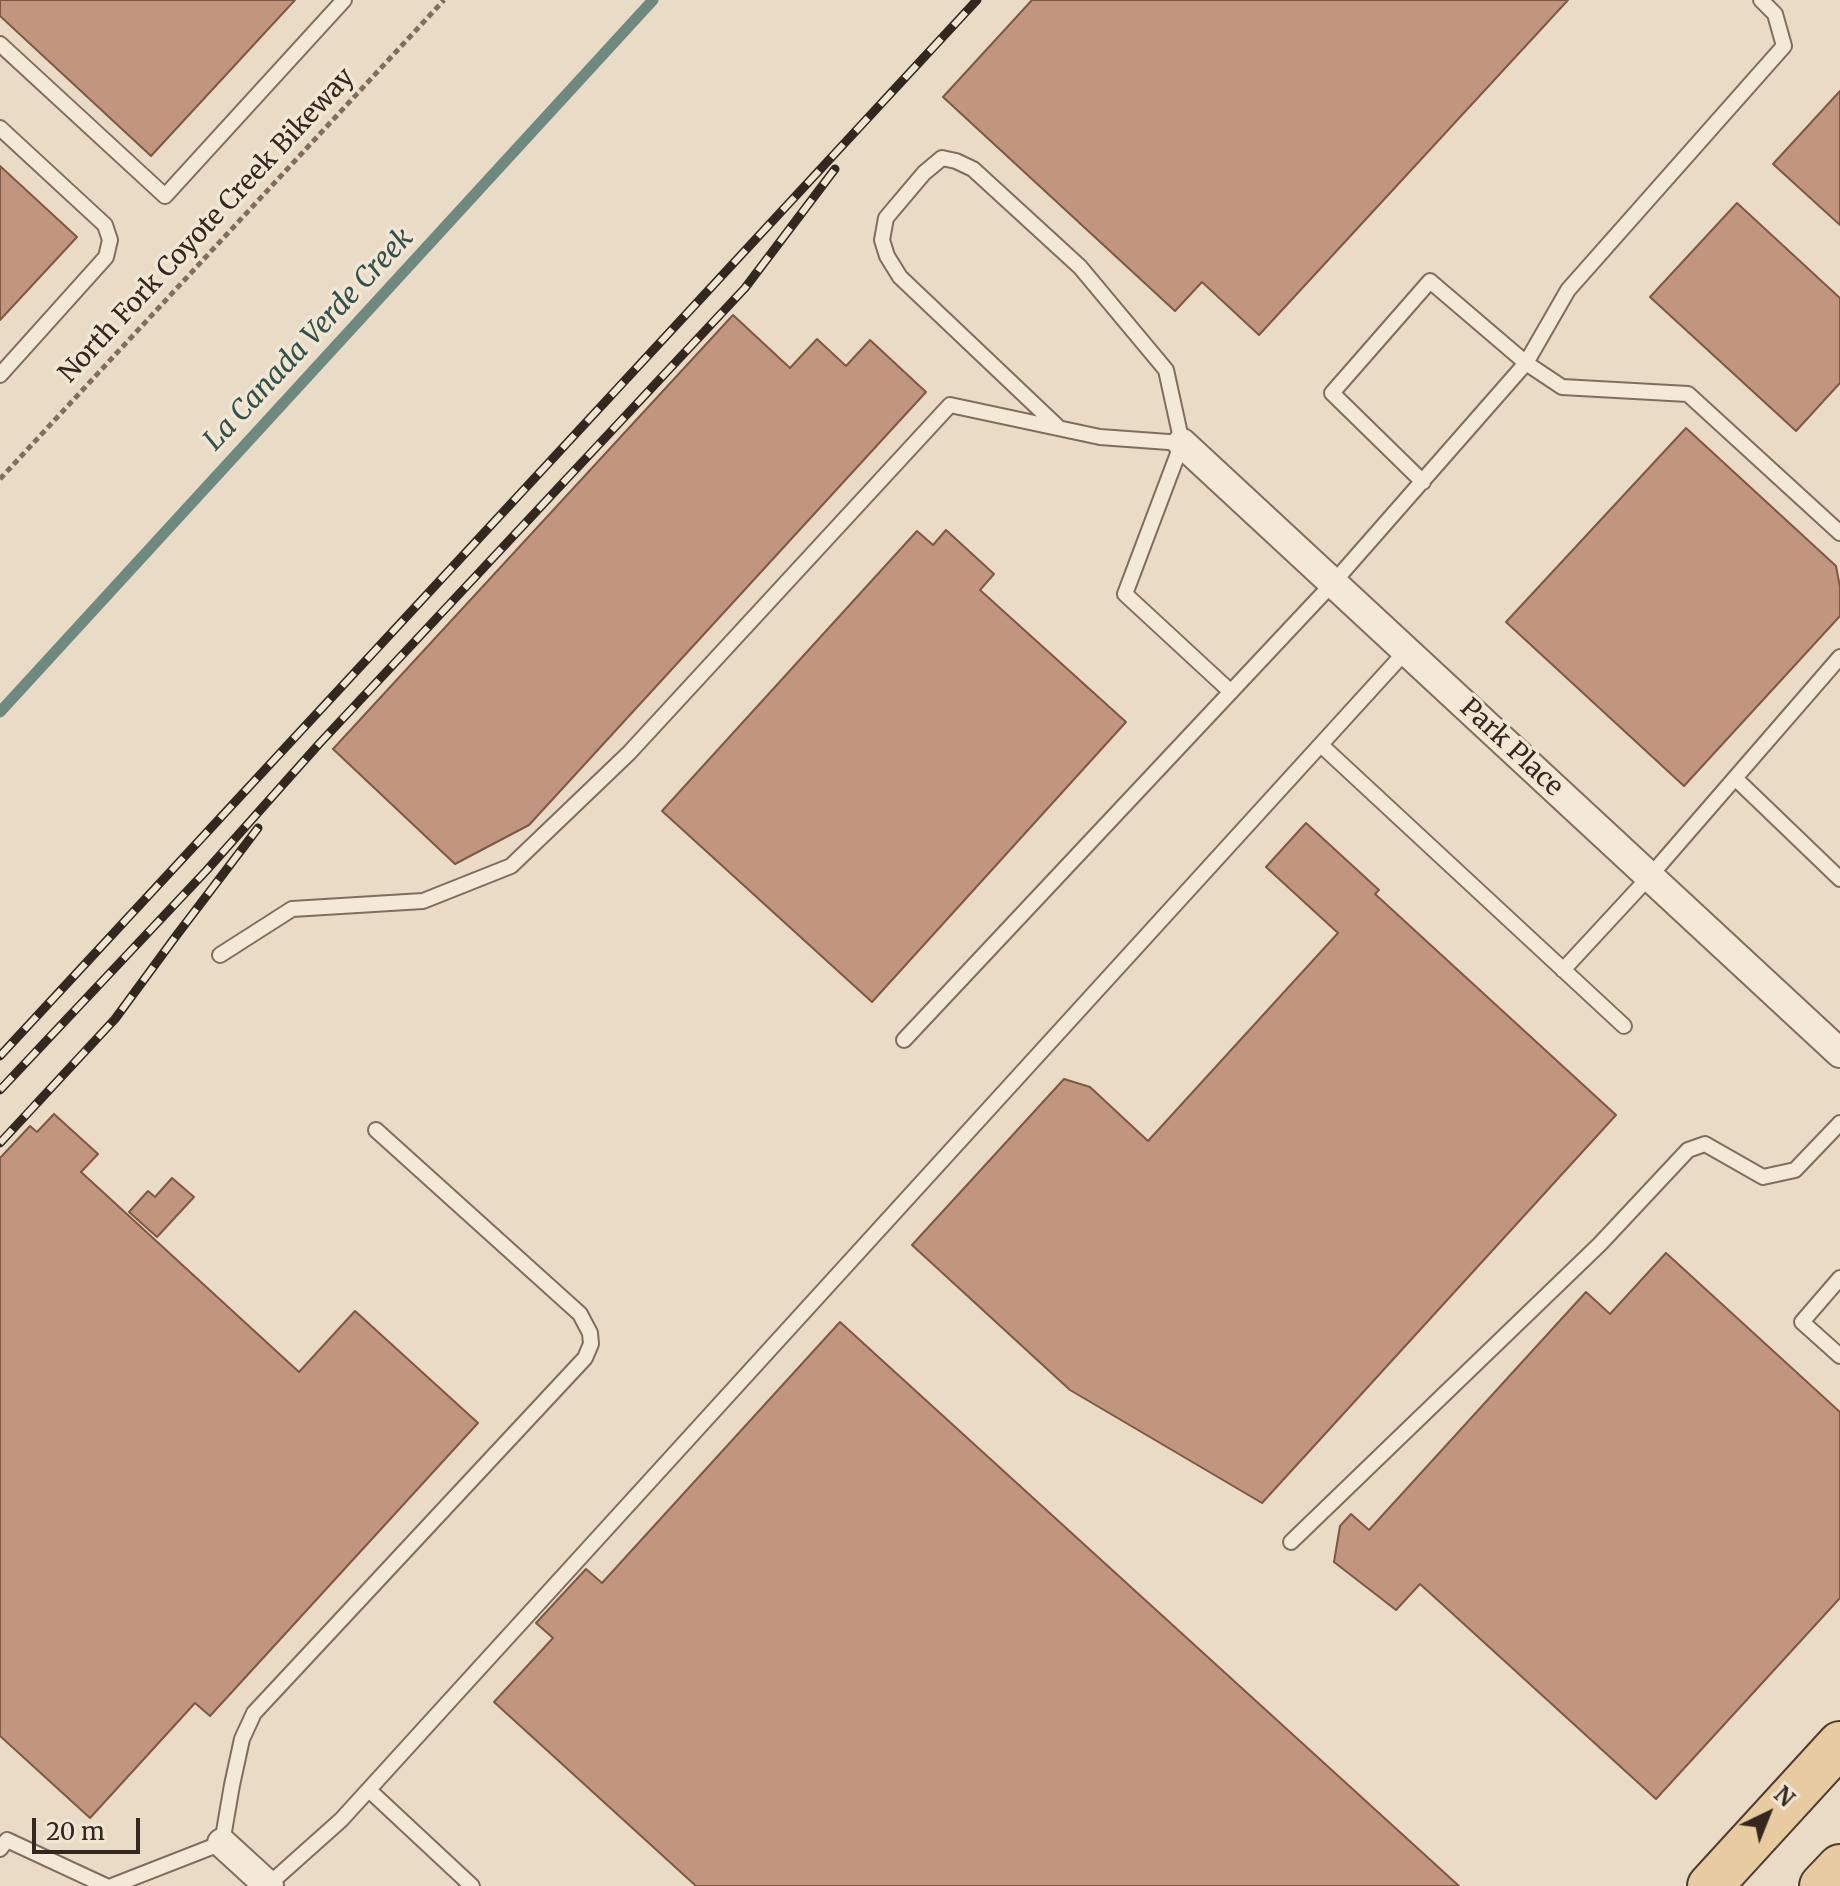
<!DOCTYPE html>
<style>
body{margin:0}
#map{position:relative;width:1840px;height:1886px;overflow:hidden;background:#e9dbc5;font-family:Merriweather,serif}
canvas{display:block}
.north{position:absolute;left:1728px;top:1774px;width:80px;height:80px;-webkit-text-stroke:6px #f1e6d3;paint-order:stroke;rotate:43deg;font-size:22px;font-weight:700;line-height:32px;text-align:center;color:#33271f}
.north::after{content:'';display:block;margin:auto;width:28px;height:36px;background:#33271f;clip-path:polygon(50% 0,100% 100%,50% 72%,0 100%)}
.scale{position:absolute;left:32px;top:1818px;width:108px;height:36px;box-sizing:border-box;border:4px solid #33271f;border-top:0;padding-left:10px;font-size:24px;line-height:28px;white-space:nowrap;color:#33271f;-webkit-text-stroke:6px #f1e6d3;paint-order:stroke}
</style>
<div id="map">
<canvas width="1840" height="1886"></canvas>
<div class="north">N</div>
<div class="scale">20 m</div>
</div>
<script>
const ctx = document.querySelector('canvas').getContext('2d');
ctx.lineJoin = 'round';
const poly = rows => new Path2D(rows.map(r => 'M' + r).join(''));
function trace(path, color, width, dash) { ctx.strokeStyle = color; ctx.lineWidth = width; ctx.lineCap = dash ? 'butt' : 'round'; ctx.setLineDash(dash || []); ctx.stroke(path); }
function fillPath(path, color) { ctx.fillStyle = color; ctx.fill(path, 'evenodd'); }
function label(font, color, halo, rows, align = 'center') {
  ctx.font = font + ' Merriweather,serif'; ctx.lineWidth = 7; ctx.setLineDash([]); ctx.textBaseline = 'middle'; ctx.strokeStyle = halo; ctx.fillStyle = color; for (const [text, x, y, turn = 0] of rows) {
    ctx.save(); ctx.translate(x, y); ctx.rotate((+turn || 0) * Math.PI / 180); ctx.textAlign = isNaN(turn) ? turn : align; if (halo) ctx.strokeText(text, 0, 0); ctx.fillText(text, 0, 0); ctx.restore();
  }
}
trace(poly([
 [0,712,653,0]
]), '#6e8980', 11);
const building = poly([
 [0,0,295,0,151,156,0,16,0,0],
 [1032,0,1568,0,1259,335,1202,282,1175,311,943,97,1032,0],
 [1840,91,1840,225,1773,164,1840,91],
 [0,166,77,237,0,320,0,166],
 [1737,203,1840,298,1840,383,1796,431,1650,297,1737,203],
 [733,315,790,368,817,339,846,366,870,340,926,392,529,825,455,864,333,749,733,315],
 [1686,428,1836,566,1840,587,1840,616,1684,786,1506,622,1686,428],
 [946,530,994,574,980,590,1126,722,872,1002,662,811,917,531,933,545,946,530],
 [1306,823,1379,890,1375,894,1616,1115,1262,1503,1070,1390,912,1245,1064,1079,1090,1087,1148,1141,1338,933,1266,867,1306,823],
 [54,1114,98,1154,81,1172,299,1372,355,1311,478,1423,210,1716,195,1703,90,1818,0,1736,0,1158,30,1126,37,1132,54,1114],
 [172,1178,194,1197,157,1237,129,1212,148,1191,155,1197,172,1178],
 [1666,1253,1840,1412,1840,1598,1656,1799,1420,1584,1396,1610,1334,1562,1340,1526,1351,1514,1369,1530,1586,1292,1610,1314,1666,1253],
 [840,1322,1459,1886,696,1886,494,1702,553,1638,536,1623,586,1569,602,1583,840,1322]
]);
fillPath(building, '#c2957f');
trace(building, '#7e5745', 2);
const lane = poly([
 [0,44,165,196,344,0],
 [0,128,105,225,110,240,106,257,0,375],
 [1057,426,900,277,887,256,882,240,886,218,924,173,942,158,956,161,973,169,1080,267,1166,370,1182,443,1125,594,1231,692],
 [1423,482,1332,393,1430,281,1526,363,1562,387,1688,394,1840,533],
 [1321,745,1624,1026],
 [1735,778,1840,879],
 [220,955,292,909,423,901,511,866,629,753,950,405,1100,437,1182,443],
 [1563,970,1650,876,1840,657],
 [904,1040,1333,583,1526,363,1568,290,1784,46,1775,14,1761,0],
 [1840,1278,1802,1322,1840,1356],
 [1291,1542,1600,1244,1688,1150,1705,1144,1763,1177,1795,1170,1840,1123],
 [369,1790,472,1886],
 [0,1849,7,1840,106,1886],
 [112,1886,222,1843,232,1785,242,1739,254,1713,585,1358,591,1344,590,1333,580,1314,376,1130],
 [267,1886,341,1820,1406,651]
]);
const street = poly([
 [1182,443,1840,1053],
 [222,1843,269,1886]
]);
const primary = poly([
 [1710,1886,1840,1744],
 [1822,1886,1840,1867]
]);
trace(lane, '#816d5d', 18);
trace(street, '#816d5d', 32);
trace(primary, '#503c31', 48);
trace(poly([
 [0,479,444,0]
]), '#816d5d', 5, [6, 4]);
trace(lane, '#f4e9d7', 14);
trace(street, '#f4e9d7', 28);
trace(primary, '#e8cba0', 44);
const rail = poly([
 [0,1056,977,0],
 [0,1090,206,871,319,744,745,288,835,169],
 [0,1143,115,1019,176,936,258,828]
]);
trace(rail, '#33271f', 9);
trace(rail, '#f1e6d3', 6, [18]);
label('26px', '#33271f', '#f1e6d3', [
 ["North Fork Coyote Creek Bikeway",207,226,-47],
 ["Park Place",1511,748,43]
]);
label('italic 28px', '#30514c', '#f1e6d3', [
 ["La Canada Verde Creek",309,340,-47]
]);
</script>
